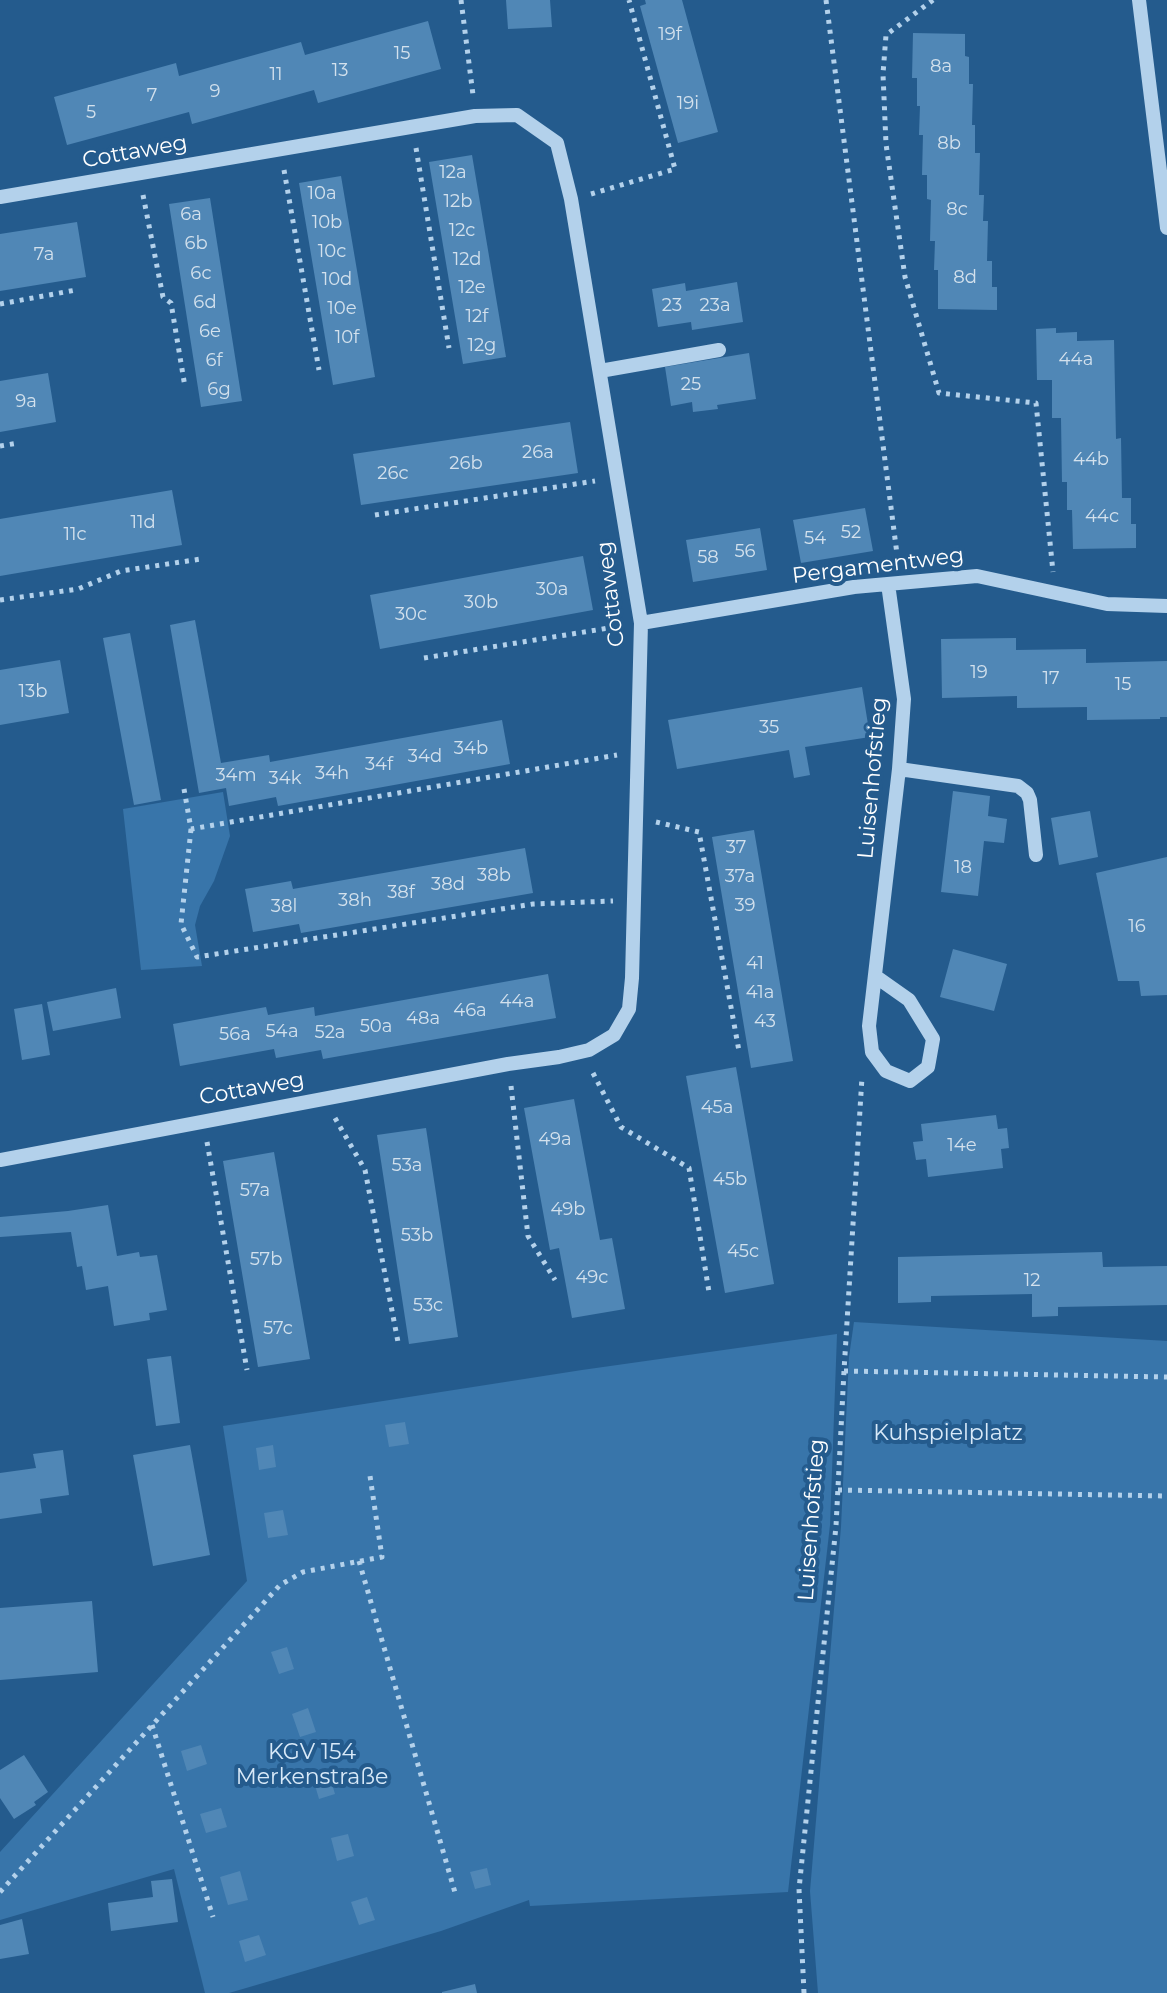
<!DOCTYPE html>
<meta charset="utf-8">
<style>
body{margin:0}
canvas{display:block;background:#245b8d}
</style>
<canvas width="1167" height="1993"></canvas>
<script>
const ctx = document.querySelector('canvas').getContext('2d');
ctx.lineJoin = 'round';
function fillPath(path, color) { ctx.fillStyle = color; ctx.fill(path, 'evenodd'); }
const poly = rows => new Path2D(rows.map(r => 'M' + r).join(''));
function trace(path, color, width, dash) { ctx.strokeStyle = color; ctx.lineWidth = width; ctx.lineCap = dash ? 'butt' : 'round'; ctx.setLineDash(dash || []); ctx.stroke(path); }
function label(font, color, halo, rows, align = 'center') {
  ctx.font = font + ' Montserrat,sans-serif'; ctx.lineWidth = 8; ctx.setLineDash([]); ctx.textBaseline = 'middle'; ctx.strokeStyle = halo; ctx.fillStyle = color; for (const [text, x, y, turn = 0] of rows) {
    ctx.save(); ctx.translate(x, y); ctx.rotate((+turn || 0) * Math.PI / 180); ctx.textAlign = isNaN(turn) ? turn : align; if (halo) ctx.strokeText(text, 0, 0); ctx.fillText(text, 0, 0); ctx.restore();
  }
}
fillPath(poly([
 [223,792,230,836,214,881,200,906,195,925,202,966,141,970,123,809],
 [854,1322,1167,1341,1167,1993,818,1993,810,1891,841,1527,849,1357],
 [837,1334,830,1525,788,1892,530,1906,529,1900,441,1931,229,1993,205,1993,174,1869,0,1920,0,1852,247,1581,223,1426,582,1370]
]), '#3875aa');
fillPath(poly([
 [506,0,550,0,552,27,508,29],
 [645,0,682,0,718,132,678,143,640,6,646,4],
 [428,21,441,69,318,103,314,90,192,124,189,112,67,145,54,97,176,63,179,76,301,42,305,55],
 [913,33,965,34,965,56,969,57,969,84,973,84,972,125,975,125,975,153,980,153,979,195,984,195,983,221,988,221,987,261,992,261,992,287,997,287,997,310,938,309,938,270,934,270,935,241,930,241,931,200,927,199,927,175,922,175,923,135,919,135,920,106,917,106,917,78,912,78],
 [472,155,506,357,463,364,429,162],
 [341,176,375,377,333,385,299,183],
 [210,198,242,401,201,407,169,204],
 [77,222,86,277,0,291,0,234],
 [737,282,743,322,692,330,691,322,658,327,652,289,685,283,686,291],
 [1056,328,1056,333,1077,332,1077,341,1114,340,1116,439,1121,438,1122,498,1131,498,1131,524,1136,524,1136,548,1073,549,1072,510,1067,510,1067,482,1062,482,1061,418,1052,418,1052,380,1037,380,1036,329],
 [749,353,756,399,717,405,718,409,693,412,692,402,671,406,665,367],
 [48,373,56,422,0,432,0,381],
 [570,422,578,473,361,505,353,454],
 [172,490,182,545,0,576,0,519],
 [865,508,873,551,801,563,793,520],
 [760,528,767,570,693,582,686,540],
 [583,556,593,610,380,649,370,595],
 [195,620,221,763,269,755,270,762,502,720,510,764,278,806,276,797,229,806,226,788,199,793,170,625],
 [130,633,161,800,134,805,103,638],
 [1016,638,1016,650,1086,649,1086,663,1167,661,1167,717,1160,717,1160,719,1087,720,1087,707,1017,708,1017,696,942,698,941,639],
 [60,660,69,713,0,725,0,670],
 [862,687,870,737,805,747,810,775,794,778,789,750,677,769,668,720],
 [953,791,990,796,988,816,1007,819,1004,843,984,841,978,896,941,892],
 [1090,811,1098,857,1059,865,1051,818],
 [754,830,793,1061,751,1068,712,837],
 [525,848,533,893,301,933,299,924,253,932,245,889,291,881,293,889],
 [1167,857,1167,995,1141,996,1139,981,1118,981,1096,873],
 [953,949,1007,964,994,1011,940,997],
 [548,974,556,1018,323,1059,321,1050,276,1058,274,1049,180,1066,173,1024,266,1007,268,1015,314,1007,315,1016],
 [116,988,121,1018,53,1031,47,1002],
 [42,1004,50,1055,22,1060,14,1009],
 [736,1067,774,1284,725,1293,686,1076],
 [574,1099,600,1240,612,1238,625,1309,572,1318,559,1248,550,1250,524,1108],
 [996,1115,998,1129,1007,1128,1009,1148,1001,1149,1003,1168,928,1177,926,1159,916,1160,913,1142,923,1141,921,1124],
 [426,1128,458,1337,409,1344,377,1135],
 [274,1152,310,1359,258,1367,223,1161],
 [108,1205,117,1256,139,1252,140,1257,157,1255,167,1310,149,1313,150,1320,114,1326,108,1286,86,1290,82,1266,77,1267,71,1232,0,1237,0,1217,68,1211],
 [1102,1252,1103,1267,1167,1266,1167,1305,1058,1307,1058,1316,1032,1317,1032,1294,931,1296,931,1302,898,1303,898,1257],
 [171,1356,180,1423,156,1426,147,1359],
 [405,1422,409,1444,389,1447,385,1425],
 [190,1445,210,1555,153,1566,133,1455],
 [273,1445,276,1467,259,1470,256,1448],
 [63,1450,69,1495,40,1499,42,1513,0,1519,0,1473,36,1468,33,1454],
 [283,1510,288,1535,268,1538,264,1513],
 [92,1601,98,1672,0,1680,0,1608],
 [287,1647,294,1669,279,1674,271,1652],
 [308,1708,316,1732,300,1737,292,1714],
 [201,1745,207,1764,187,1771,181,1751],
 [24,1755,48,1792,34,1802,36,1805,14,1819,0,1798,0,1770],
 [328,1770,335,1794,319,1799,312,1775],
 [221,1808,227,1827,206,1833,200,1814],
 [348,1834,354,1856,337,1861,331,1838],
 [487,1868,491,1885,475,1889,470,1872],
 [240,1871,248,1900,228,1905,220,1877],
 [172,1879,178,1922,111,1931,108,1903,153,1897,151,1881],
 [367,1897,375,1920,359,1925,351,1902],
 [22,1919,29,1954,0,1959,0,1925],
 [259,1935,266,1955,245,1962,239,1941],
 [475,1984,477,1993,442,1993,442,1992]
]), '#5087b6');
trace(poly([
 [461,0,473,95],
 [826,0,898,562],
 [933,0,886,35,883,74,886,144,905,277,939,393,1036,403,1053,572],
 [416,148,449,348],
 [284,170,319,370],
 [591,194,675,169,629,0],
 [143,195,163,297,171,303,185,387],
 [0,304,76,290],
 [0,446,18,443],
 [375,515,595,481],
 [0,600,78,589,121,571,201,559],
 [424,658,621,626],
 [184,789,191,829,617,755],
 [656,822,699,832,739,1051],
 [191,829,181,924,197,957,533,904,613,901],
 [593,1073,621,1127,689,1168,709,1292],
 [511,1086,528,1236,555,1280],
 [335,1118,365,1170,398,1342],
 [207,1142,247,1370],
 [844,1371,1167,1377],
 [838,1490,1167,1496],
 [359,1561,456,1896],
 [152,1725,213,1917],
 [0,1892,280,1585,303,1572,382,1557,370,1476],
 [804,1993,799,1889,836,1526,844,1371,862,1077]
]), '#b3d1eb', 5, [4, 6]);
trace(poly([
 [1139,0,1167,228],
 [0,197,475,116,517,115,557,143,571,199,641,623,632,978,629,1009,614,1035,589,1050,559,1057,508,1064,0,1160],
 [600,371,719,350],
 [641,623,854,587,977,576,1107,604,1167,606],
 [899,769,1018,786,1027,793,1030,800,1036,855],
 [875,976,909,1000,933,1039,928,1067,910,1081,886,1071,872,1052,869,1026,899,769,904,699,888,584]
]), '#b3d1eb', 14);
label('18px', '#d3e1ed', null, [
 ["19f",670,35],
 ["15",402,54],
 ["8a",941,67],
 ["13",340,71],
 ["11",276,75],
 ["9",215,92],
 ["7",152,96],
 ["19i",688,104],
 ["5",91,113],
 ["8b",949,144],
 ["12a",453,173],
 ["10a",322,194],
 ["12b",458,202],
 ["8c",957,210],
 ["6a",191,215],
 ["10b",327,223],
 ["12c",462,231],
 ["6b",196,244],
 ["10c",332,252],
 ["7a",44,255],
 ["12d",467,260],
 ["6c",201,274],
 ["8d",965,278],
 ["10d",337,280],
 ["12e",472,288],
 ["6d",205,303],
 ["23",672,306],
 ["23a",715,306],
 ["10e",342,309],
 ["12f",477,317],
 ["6e",210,332],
 ["10f",347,338],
 ["12g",482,346],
 ["44a",1076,360],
 ["6f",214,361],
 ["25",691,385],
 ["6g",219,390],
 ["9a",26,402],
 ["26a",538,453],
 ["44b",1091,460],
 ["26b",466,464],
 ["26c",393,474],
 ["44c",1102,517],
 ["11d",143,523],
 ["52",851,533],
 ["11c",75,535],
 ["54",815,539],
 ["56",745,552],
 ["58",708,558],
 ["30a",552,590],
 ["30b",481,603],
 ["30c",411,615],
 ["19",979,673],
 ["17",1051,679],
 ["15",1123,685],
 ["13b",33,692],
 ["35",769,728],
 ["34b",471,749],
 ["34d",425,757],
 ["34f",379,765],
 ["34h",332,774],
 ["34m",236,776],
 ["34k",285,779],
 ["37",736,848],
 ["18",963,868],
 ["38b",494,876],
 ["37a",740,877],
 ["38d",448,885],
 ["38f",401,893],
 ["38h",355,901],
 ["39",745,906],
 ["38l",284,907],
 ["16",1137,927],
 ["41",755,964],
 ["41a",760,993],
 ["44a",517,1002],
 ["46a",470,1011],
 ["48a",423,1019],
 ["43",765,1022],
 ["50a",376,1027],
 ["54a",282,1032],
 ["52a",330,1033],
 ["56a",235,1035],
 ["45a",717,1108],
 ["49a",555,1140],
 ["14e",962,1146],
 ["53a",407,1166],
 ["45b",730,1180],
 ["57a",255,1191],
 ["49b",568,1210],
 ["53b",417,1236],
 ["45c",743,1252],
 ["57b",266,1260],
 ["49c",592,1278],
 ["12",1032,1281],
 ["53c",428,1306],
 ["57c",278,1329]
]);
label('22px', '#fff', '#245b8d', [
 ["Cottaweg",135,152,-10],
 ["Pergamentweg",878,566,-7],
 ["Cottaweg",611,594,-97],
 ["Luisenhofstieg",873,778,-85],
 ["Cottaweg",252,1089,-10],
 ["Luisenhofstieg",812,1520,-86]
]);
label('22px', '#d8e9f8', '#245b8d', [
 ["Kuhspielplatz",948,1434],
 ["KGV 154",312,1753],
 ["Merkenstraße",312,1778]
]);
</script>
